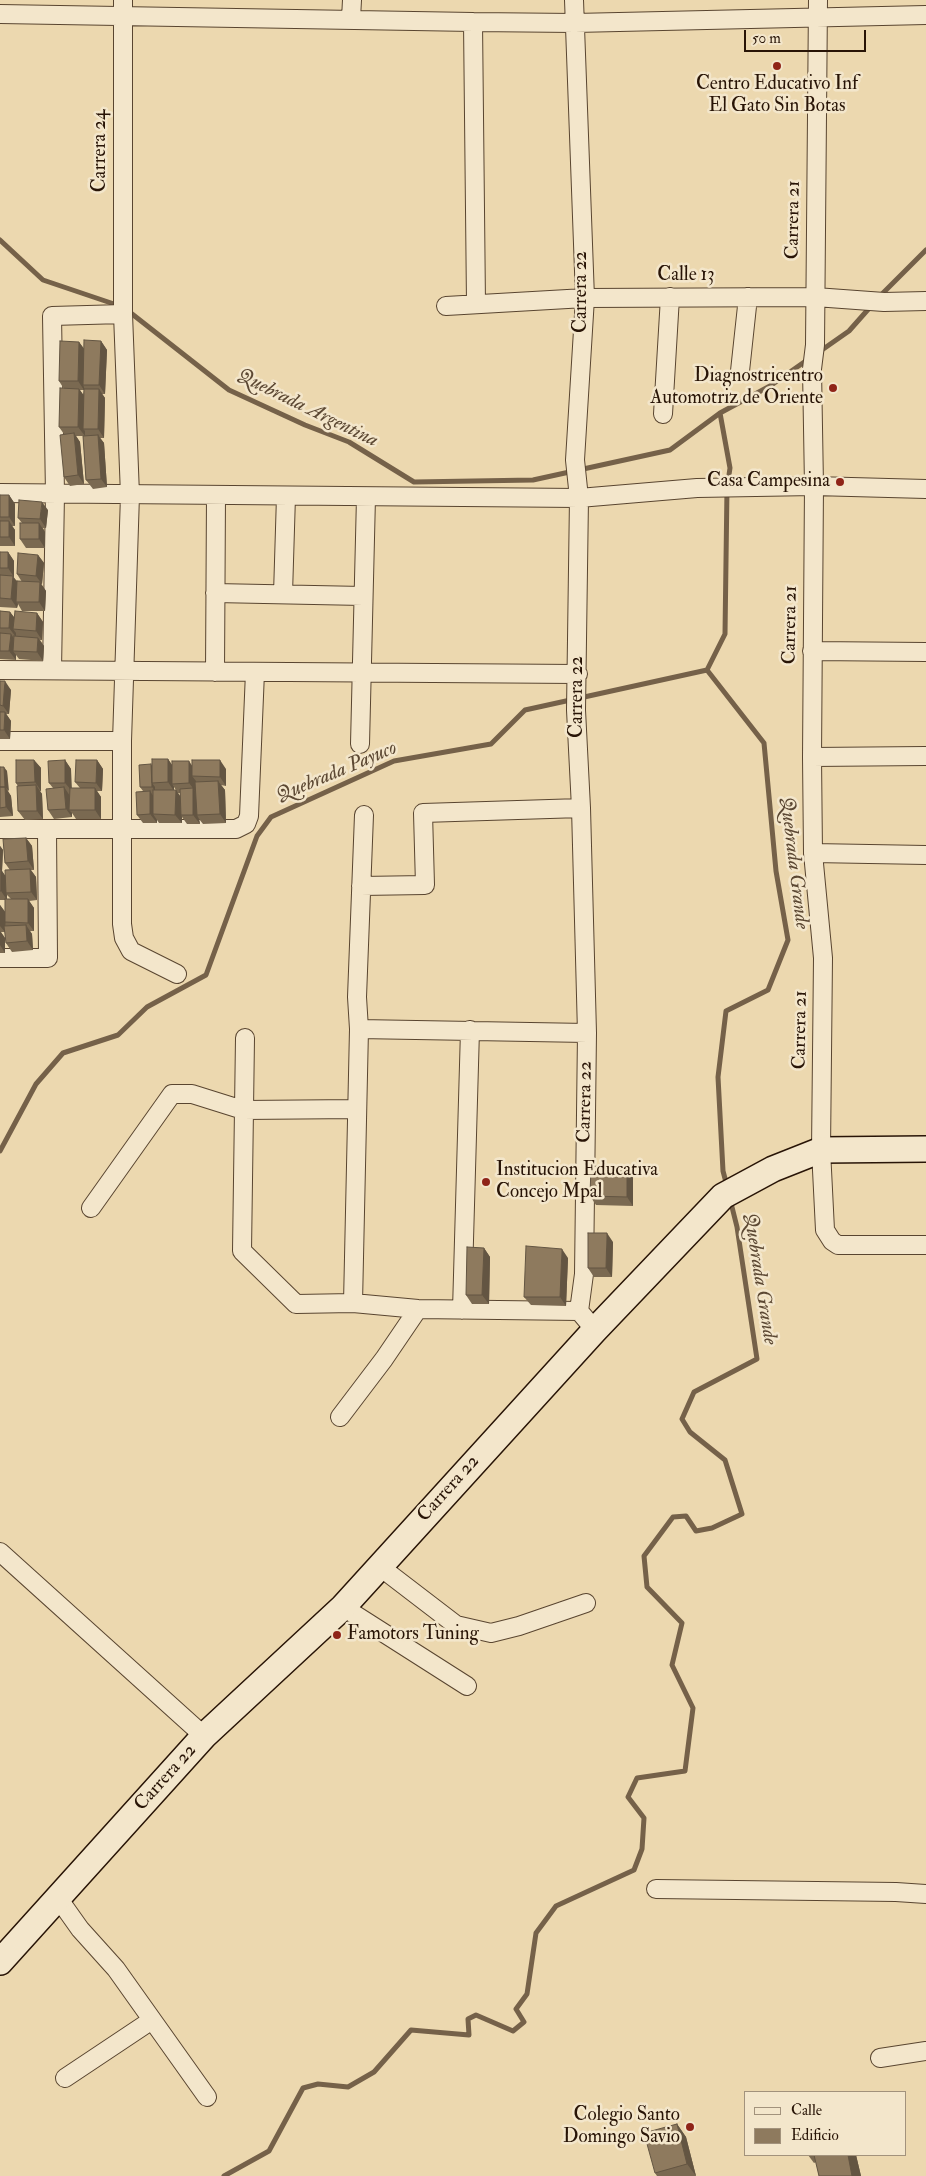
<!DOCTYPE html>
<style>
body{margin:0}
#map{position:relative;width:926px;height:2176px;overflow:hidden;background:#ecd8af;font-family:"IM FELL Double Pica",serif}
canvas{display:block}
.legend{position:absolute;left:744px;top:2091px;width:162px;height:65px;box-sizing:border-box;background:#f3e6cb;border:1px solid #a2927c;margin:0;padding:6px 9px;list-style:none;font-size:15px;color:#281406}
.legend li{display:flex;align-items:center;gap:10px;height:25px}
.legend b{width:25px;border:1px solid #a2927c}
.scale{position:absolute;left:744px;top:30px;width:122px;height:22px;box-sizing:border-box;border:2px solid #281406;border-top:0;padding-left:6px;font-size:15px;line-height:18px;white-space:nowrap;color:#281406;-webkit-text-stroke:4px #f3e6cb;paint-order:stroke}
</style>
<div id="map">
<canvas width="926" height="2176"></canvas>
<ul class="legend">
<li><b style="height:6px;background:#f3e6cb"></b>Calle</li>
<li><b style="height:14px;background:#8e7a5e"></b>Edificio</li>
</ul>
<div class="scale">50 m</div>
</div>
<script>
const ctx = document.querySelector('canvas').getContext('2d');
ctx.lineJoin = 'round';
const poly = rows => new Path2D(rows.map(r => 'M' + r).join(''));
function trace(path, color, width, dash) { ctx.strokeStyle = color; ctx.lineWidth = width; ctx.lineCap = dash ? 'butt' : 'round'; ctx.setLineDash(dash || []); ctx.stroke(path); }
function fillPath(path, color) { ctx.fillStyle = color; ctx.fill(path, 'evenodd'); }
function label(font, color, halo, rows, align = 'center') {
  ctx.font = font + ' "IM FELL Double Pica",serif'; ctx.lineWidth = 5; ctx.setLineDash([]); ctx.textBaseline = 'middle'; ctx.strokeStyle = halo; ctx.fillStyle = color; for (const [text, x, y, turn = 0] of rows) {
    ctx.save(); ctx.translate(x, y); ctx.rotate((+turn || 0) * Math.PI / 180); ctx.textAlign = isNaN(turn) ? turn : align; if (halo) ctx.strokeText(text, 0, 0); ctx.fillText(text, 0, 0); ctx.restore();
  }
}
trace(poly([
 [0,240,43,280,120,306],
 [879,297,926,250],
 [127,310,229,390,305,425,349,442,414,482,533,480,670,450,720,413,770,386,810,358],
 [819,352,849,331,872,305],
 [707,670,764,743,776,871,788,940,768,990,726,1011,718,1077,723,1171,727,1186],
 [707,670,725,634,727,488,730,468,720,413],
 [0,1151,36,1084,63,1053,118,1035,147,1007,206,975,257,836,271,817,394,761,491,744,525,710,707,670],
 [224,2176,269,2151,303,2088,318,2084,348,2087,374,2072,411,2030,469,2035,468,2019,476,2015,513,2031,524,2022,516,2009,527,1994,536,1933,556,1906,634,1870,642,1849,644,1818,628,1797,637,1778,685,1771,693,1708,672,1665,682,1623,647,1587,644,1556,673,1517,686,1516,696,1531,712,1528,742,1514,725,1460,690,1432,682,1419,694,1392,757,1359,737,1227,730,1199]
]), '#756149', 5);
const street = poly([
 [123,0,123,314,130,495,122,741,122,924,124,938,131,951,177,974],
 [574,0,585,298,575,460,579,498,576,710,581,808,587,1033,584,1274,579,1311,595,1330],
 [818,0,815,345,812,369,814,486,812,757,813,853,823,958,821,1150,825,1230,832,1241,838,1245,926,1245],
 [0,14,473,22],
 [351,19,352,0],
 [476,304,473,22,575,23,926,15],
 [446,306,585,298,815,297,884,302,926,301],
 [740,371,748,297],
 [663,414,670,297],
 [0,493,579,498,697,488,814,486,926,489],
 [215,593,363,596],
 [283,594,286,496],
 [812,651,926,652],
 [0,670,578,674],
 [52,670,55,494,52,316,123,314],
 [215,672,216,496],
 [0,741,122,741],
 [360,744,366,497],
 [812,757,926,756],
 [0,829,236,829,246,824,249,816,255,672],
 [813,853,926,855],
 [361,886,425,885,423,813,581,808],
 [0,958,48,958,47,830],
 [359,1029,587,1033],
 [245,1038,242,1251,296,1304,353,1303,418,1309,579,1311],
 [91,1208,172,1094,192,1094,243,1110,357,1109],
 [353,1303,359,1029,357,997,364,815],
 [462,1310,470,1030],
 [340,1417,384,1359,418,1309],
 [0,1552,204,1736],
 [379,1566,456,1625,491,1633,519,1626,586,1603],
 [343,1607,467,1686],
 [656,1889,896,1892,926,1894],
 [58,1898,80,1929,116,1969,207,2097],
 [880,2058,926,2051],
 [65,2078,152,2020]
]);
const secondary = poly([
 [0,1962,204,1736,343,1607,595,1330,723,1196,773,1169,821,1150,926,1149]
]);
trace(street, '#594530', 20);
trace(secondary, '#281406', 28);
trace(street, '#f3e6cb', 18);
trace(secondary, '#f3e6cb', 25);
fillPath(poly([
 [101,341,107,350,105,394,102,394,105,398,104,438,100,438,104,443,107,487,93,489,86,480,83,436,76,436,80,442,84,484,70,486,64,477,64,434,59,427,64,389,59,381,79,342,84,349],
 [80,390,84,390,83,395],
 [0,495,9,495,15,504,15,526,12,526,15,530,15,546,0,546],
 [48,510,46,528,43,528,45,532,45,548,26,548,20,539,22,523,18,518],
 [0,552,8,552,14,561,14,577,13,577,17,581,22,582,17,574,38,555,44,563,42,584,41,584,46,591,45,611,22,611,18,604,17,608,0,607],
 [0,611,10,612,14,617,37,613,43,622,42,640,40,640,44,646,43,661,19,659,16,655,16,660,0,659],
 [0,681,11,690,9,714,6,714,11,721,10,739,0,739],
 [168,759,172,765,192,766,226,769,226,786,221,785,225,790,226,823,203,824,199,819,200,824,187,824,182,817,182,823,159,823,157,820,157,823,143,823,137,815,143,791,140,787,152,765],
 [174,787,178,793,180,793,180,796,176,790,174,790],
 [34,760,41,768,41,791,40,791,42,794,43,819,25,820,18,811,18,786,16,783],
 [65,760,71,769,71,788,80,788,75,782,97,760,103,769,102,791,97,791,101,797,101,819,76,819,72,813,72,817,54,819,48,810,53,788,49,783],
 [0,767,7,771,8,791,11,796,13,816,0,817],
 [26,838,32,846,34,870,31,870,36,877,37,900,29,901,34,908,34,931,30,931,32,934,33,950,12,952,6,943,5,932,1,932,5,938,5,953,0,953,0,905,5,912,5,900,0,900,0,846,3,850,2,871,5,876,10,870,5,863],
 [7,895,11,899,7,899],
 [633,1176,633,1206,596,1205,590,1196],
 [613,1242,612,1277,594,1277,588,1268],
 [484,1248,490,1257,489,1304,472,1304,466,1295],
 [568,1258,566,1306,531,1305,524,1297],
 [677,2124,686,2137,696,2176,657,2176,655,2173],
 [808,2155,856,2155,861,2176,819,2176,816,2162,814,2163]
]), '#7a6951');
fillPath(poly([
 [101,341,107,350,105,394,99,385],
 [79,342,85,350,83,385,84,387,84,390,78,381],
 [79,389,86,398,83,429,85,431,85,436,78,427],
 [99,389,105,398,104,438,98,429],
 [74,433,80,442,84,484,78,475],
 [98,435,104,443,107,487,101,479],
 [9,495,15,504,15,526,9,517],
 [42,502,48,510,46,528,40,519],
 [9,521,15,530,15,546,9,537],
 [39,523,45,532,45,548,39,539],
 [8,552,14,561,14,577,8,568],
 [38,555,44,563,42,584,36,576],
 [13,576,19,585,16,602,18,604,17,608,11,599],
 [40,582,46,591,45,611,39,602],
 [10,612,16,620,13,629,16,633,16,637,9,628],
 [37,613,43,622,42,640,36,631],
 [11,634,17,643,13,651,16,655,16,660,9,651],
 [38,638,44,646,43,661,37,652],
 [5,681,11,690,9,714,3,706],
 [5,712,11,721,10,739,4,730],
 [168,759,174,768,172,784,174,787,174,791,168,782],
 [34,760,41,768,41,791,35,782],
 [65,760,71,769,72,791,65,783],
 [97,760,103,769,102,791,96,783],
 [220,760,226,769,226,786,220,777],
 [189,761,195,770,192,776,196,781,196,792,189,783],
 [151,764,154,769,152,783,155,787,155,791,152,787],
 [4,767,7,771,9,791,5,787],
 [218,781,225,790,226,823,220,814],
 [36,785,42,794,43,819,37,811],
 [5,787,11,796,13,816,6,807],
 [64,787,70,796,69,810,72,813,72,817,66,809],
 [95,788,101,797,101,819,95,810],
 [193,788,199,797,197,815,199,819,200,824,193,815],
 [176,790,182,799,181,815,182,817,182,823,175,815],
 [150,791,156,800,153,814,157,820,157,823,150,814],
 [26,838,32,846,34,870,28,861],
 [0,846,3,850,2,871,7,878,6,893,7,895,7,900,1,891,0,871],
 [30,869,36,877,37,900,31,892],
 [28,899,34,908,34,931,28,923],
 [0,905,6,913,5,932,0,926],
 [26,925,32,934,33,950,27,941],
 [0,931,5,938,5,953,0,945],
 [627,1167,633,1176,633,1206,627,1197],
 [607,1233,613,1242,612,1277,606,1268],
 [484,1248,490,1257,489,1304,482,1295],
 [562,1249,568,1258,566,1306,560,1297],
 [677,2124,686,2137,696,2176,687,2164],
 [848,2155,856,2155,861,2176,852,2176]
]), '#635542');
const building = poly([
 [84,340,101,341,99,385,83,385,84,340],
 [60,341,79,342,78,381,59,381,60,341],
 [60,388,79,389,78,427,59,427,60,388],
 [84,389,99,389,98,429,83,429,84,389],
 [74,433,78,475,64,477,60,435,74,433],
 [98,435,101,479,86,480,83,436,98,435],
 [0,495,9,495,9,517,0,517,0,495],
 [19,500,42,502,40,519,18,518,19,500],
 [0,521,9,521,9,537,0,537,0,521],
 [20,523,39,523,39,539,20,539,20,523],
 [0,552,8,552,8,568,0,568,0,552],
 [18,553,38,555,36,576,17,574,18,553],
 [0,575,13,576,11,599,0,598,0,575],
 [17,581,40,582,39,602,16,602,17,581],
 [0,611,10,612,9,628,0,628,0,611],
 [15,611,37,613,36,631,13,629,15,611],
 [0,633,11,634,9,651,0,651,0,633],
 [14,636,38,638,37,652,13,651,14,636],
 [0,681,5,681,3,706,0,705,0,681],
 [0,712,5,712,4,730,0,730,0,712],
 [152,759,168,759,168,782,152,783,152,759],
 [16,760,34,760,35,782,16,783,16,760],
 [65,760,65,783,49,783,48,761,65,760],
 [76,760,97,760,96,783,75,782,76,760],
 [192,760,220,760,220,777,192,776,192,760],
 [172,761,189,761,189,783,172,784,172,761],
 [151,764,152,787,140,787,139,765,151,764],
 [0,767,4,767,5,787,0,787,0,767],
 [218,781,220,814,197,815,195,782,218,781],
 [36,785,37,811,18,811,17,786,36,785],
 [0,787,5,787,6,807,0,808,0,787],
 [64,787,66,809,48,810,46,789,64,787],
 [70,788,95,788,95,810,69,810,70,788],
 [193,788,193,815,181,815,180,789,193,788],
 [153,790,176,790,175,815,153,814,153,790],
 [150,791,150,814,137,815,136,792,150,791],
 [26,838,28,861,5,863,3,839,26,838],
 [0,869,1,869,1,891,0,891,0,869],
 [30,869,31,892,6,893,5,870,30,869],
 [5,899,28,899,28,923,5,922,5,899],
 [26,925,27,941,6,943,4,926,26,925],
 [591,1166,627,1167,627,1197,590,1196,591,1166],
 [588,1233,607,1233,606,1268,588,1268,588,1233],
 [526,1246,562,1249,560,1297,524,1297,526,1246],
 [467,1247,484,1248,482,1295,466,1295,467,1247],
 [677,2124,687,2164,655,2173,644,2133,677,2124],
 [814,2155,848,2155,852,2176,819,2176,814,2155]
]);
fillPath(building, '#8e7a5e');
trace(building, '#635542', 1);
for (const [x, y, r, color] of [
 [777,66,5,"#8f2418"],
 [833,388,5,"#8f2418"],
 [840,482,5,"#8f2418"],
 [486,1182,5,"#8f2418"],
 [337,1635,5,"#8f2418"],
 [690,2127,5,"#8f2418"]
]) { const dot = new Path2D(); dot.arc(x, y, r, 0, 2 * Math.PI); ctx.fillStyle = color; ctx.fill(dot); trace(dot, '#f3e6cb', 2); }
label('19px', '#281406', '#f3e6cb', [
 ["Centro Educativo Inf",777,85,"center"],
 ["El Gato Sin Botas",777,107,"center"],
 ["Diagnostricentro",823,377],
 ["Automotriz de Oriente",823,399],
 ["Casa Campesina",830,482],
 ["Institucion Educativa",496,1171,"left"],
 ["Concejo Mpal",496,1193,"left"],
 ["Famotors Tuning",347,1635,"left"],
 ["Colegio Santo",680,2116],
 ["Domingo Savio",680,2138]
], 'right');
label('19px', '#281406', '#f3e6cb', [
 ["Carrera 24",101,151,-90],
 ["Carrera 21",794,220,-89],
 ["Calle 13",686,276],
 ["Carrera 22",582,292,-90],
 ["Carrera 21",791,625,-89],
 ["Carrera 22",578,697,-90],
 ["Carrera 21",801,1030,-89],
 ["Carrera 22",586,1102,-89],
 ["Carrera 22",449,1489,-48],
 ["Carrera 22",166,1778,-48]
]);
label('italic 20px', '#5c4833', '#f3e6cb', [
 ["Quebrada Argentina",307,409,26],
 ["Quebrada Payuco",337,773,-23],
 ["Quebrada Grande",793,863,83],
 ["Quebrada Grande",759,1279,81]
]);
</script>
